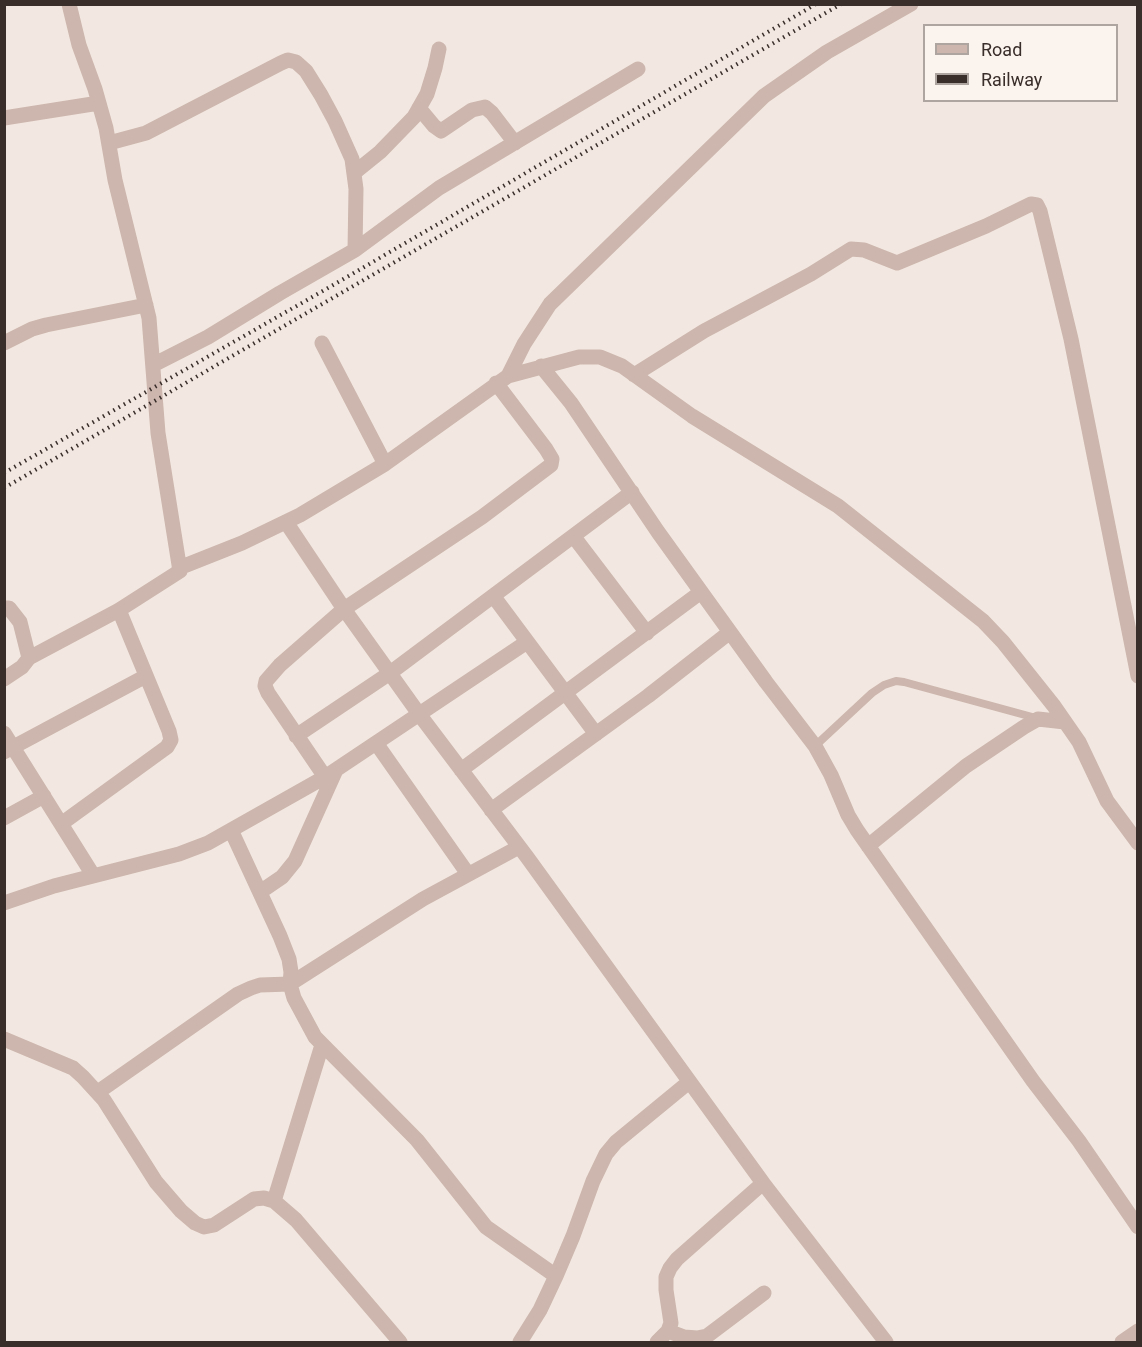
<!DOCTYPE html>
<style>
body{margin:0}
#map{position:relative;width:1142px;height:1347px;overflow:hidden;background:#f3e8e1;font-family:Roboto,sans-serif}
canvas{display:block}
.frame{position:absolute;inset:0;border:6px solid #3a2e2b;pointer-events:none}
.legend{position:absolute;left:923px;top:24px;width:195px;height:78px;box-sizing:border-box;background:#fbf3ee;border:2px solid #aea4a0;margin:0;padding:8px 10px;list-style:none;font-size:18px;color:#3a2e2b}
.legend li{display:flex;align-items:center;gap:12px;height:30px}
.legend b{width:30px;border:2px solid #aea4a0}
</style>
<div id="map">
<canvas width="1142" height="1347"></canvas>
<div class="frame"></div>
<ul class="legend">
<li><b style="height:8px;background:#ccb6ad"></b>Road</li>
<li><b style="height:8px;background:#3a2e2b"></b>Railway</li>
</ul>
</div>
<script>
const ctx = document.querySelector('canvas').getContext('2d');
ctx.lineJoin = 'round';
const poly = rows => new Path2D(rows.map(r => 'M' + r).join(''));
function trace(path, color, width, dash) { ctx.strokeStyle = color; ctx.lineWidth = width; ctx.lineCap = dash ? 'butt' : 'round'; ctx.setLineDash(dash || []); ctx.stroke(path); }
trace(poly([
 [815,746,872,693,884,685,896,681,904,682,1036,718]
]), '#ccb6ad', 8);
trace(poly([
 [419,108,434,126,441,131,472,110,485,107,492,113,515,143],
 [4,118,99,103],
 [109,143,146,133,281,63,288,60,296,62,306,71,321,95,335,121,352,159,356,189,355,250],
 [354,173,380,152,414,117,427,94,435,68,439,49],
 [4,343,32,329,46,325,146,305],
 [322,343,385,464],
 [153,365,208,337,280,293,355,250,439,188,638,69],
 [541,366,571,403,658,532,766,682,815,746,831,775,848,815,857,830,1033,1081,1079,1141,1138,1227],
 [634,375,704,331,811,274,851,249,864,250,897,263,986,226,1031,204,1037,205,1040,211,1071,339,1138,676],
 [508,376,524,344,550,304,764,96,827,52,911,4],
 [286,522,344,609,419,714,527,857,763,1183,886,1342],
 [574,537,647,633],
 [179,568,242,543,300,515,385,464,508,376,579,357,600,357,622,366,692,416,838,506,983,621,1003,642,1054,706,1079,742,1107,801,1138,843],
 [494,597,596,734],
 [4,608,9,608,20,622,29,658],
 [4,679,22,667,29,658,119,610,180,571,158,433,149,318,115,180,106,128,95,89,79,45,69,4],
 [4,733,93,875],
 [296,736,390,673,632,492],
 [376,743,468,874],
 [4,752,146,676],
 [461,770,701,592],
 [325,777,268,693,265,686,266,681,280,665,344,609,482,517,551,465,552,459,546,449,496,383],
 [491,810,648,696,730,632],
 [4,818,44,796],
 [61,824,156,755,167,747,171,740,169,731,119,610],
 [231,830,280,936,289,959,291,972,290,984,294,998,315,1037,417,1140,486,1227,556,1276],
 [868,846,966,766,1024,727,1038,719,1065,722],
 [260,892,282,877,295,861,336,770],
 [4,903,54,886,179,854,208,843,325,777,527,642],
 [4,1039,73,1068,83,1077,104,1100,156,1182,181,1211,195,1223,204,1227,214,1225,254,1199,264,1198,274,1201,296,1220,400,1342],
 [98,1092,238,994,251,988,260,985,290,984,423,899,519,847],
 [274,1201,322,1045],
 [668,1331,684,1337,697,1338,707,1336,764,1293],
 [520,1342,540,1310,556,1276,573,1236,593,1181,606,1154,616,1142,689,1082],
 [657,1342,668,1331,671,1323,666,1290,666,1277,670,1268,677,1259,763,1183],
 [1122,1342,1138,1331]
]), '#ccb6ad', 15);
trace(poly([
 [4,473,328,288,816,4],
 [4,488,841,4]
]), '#3a2e2b', 4, [1.5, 4.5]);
</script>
